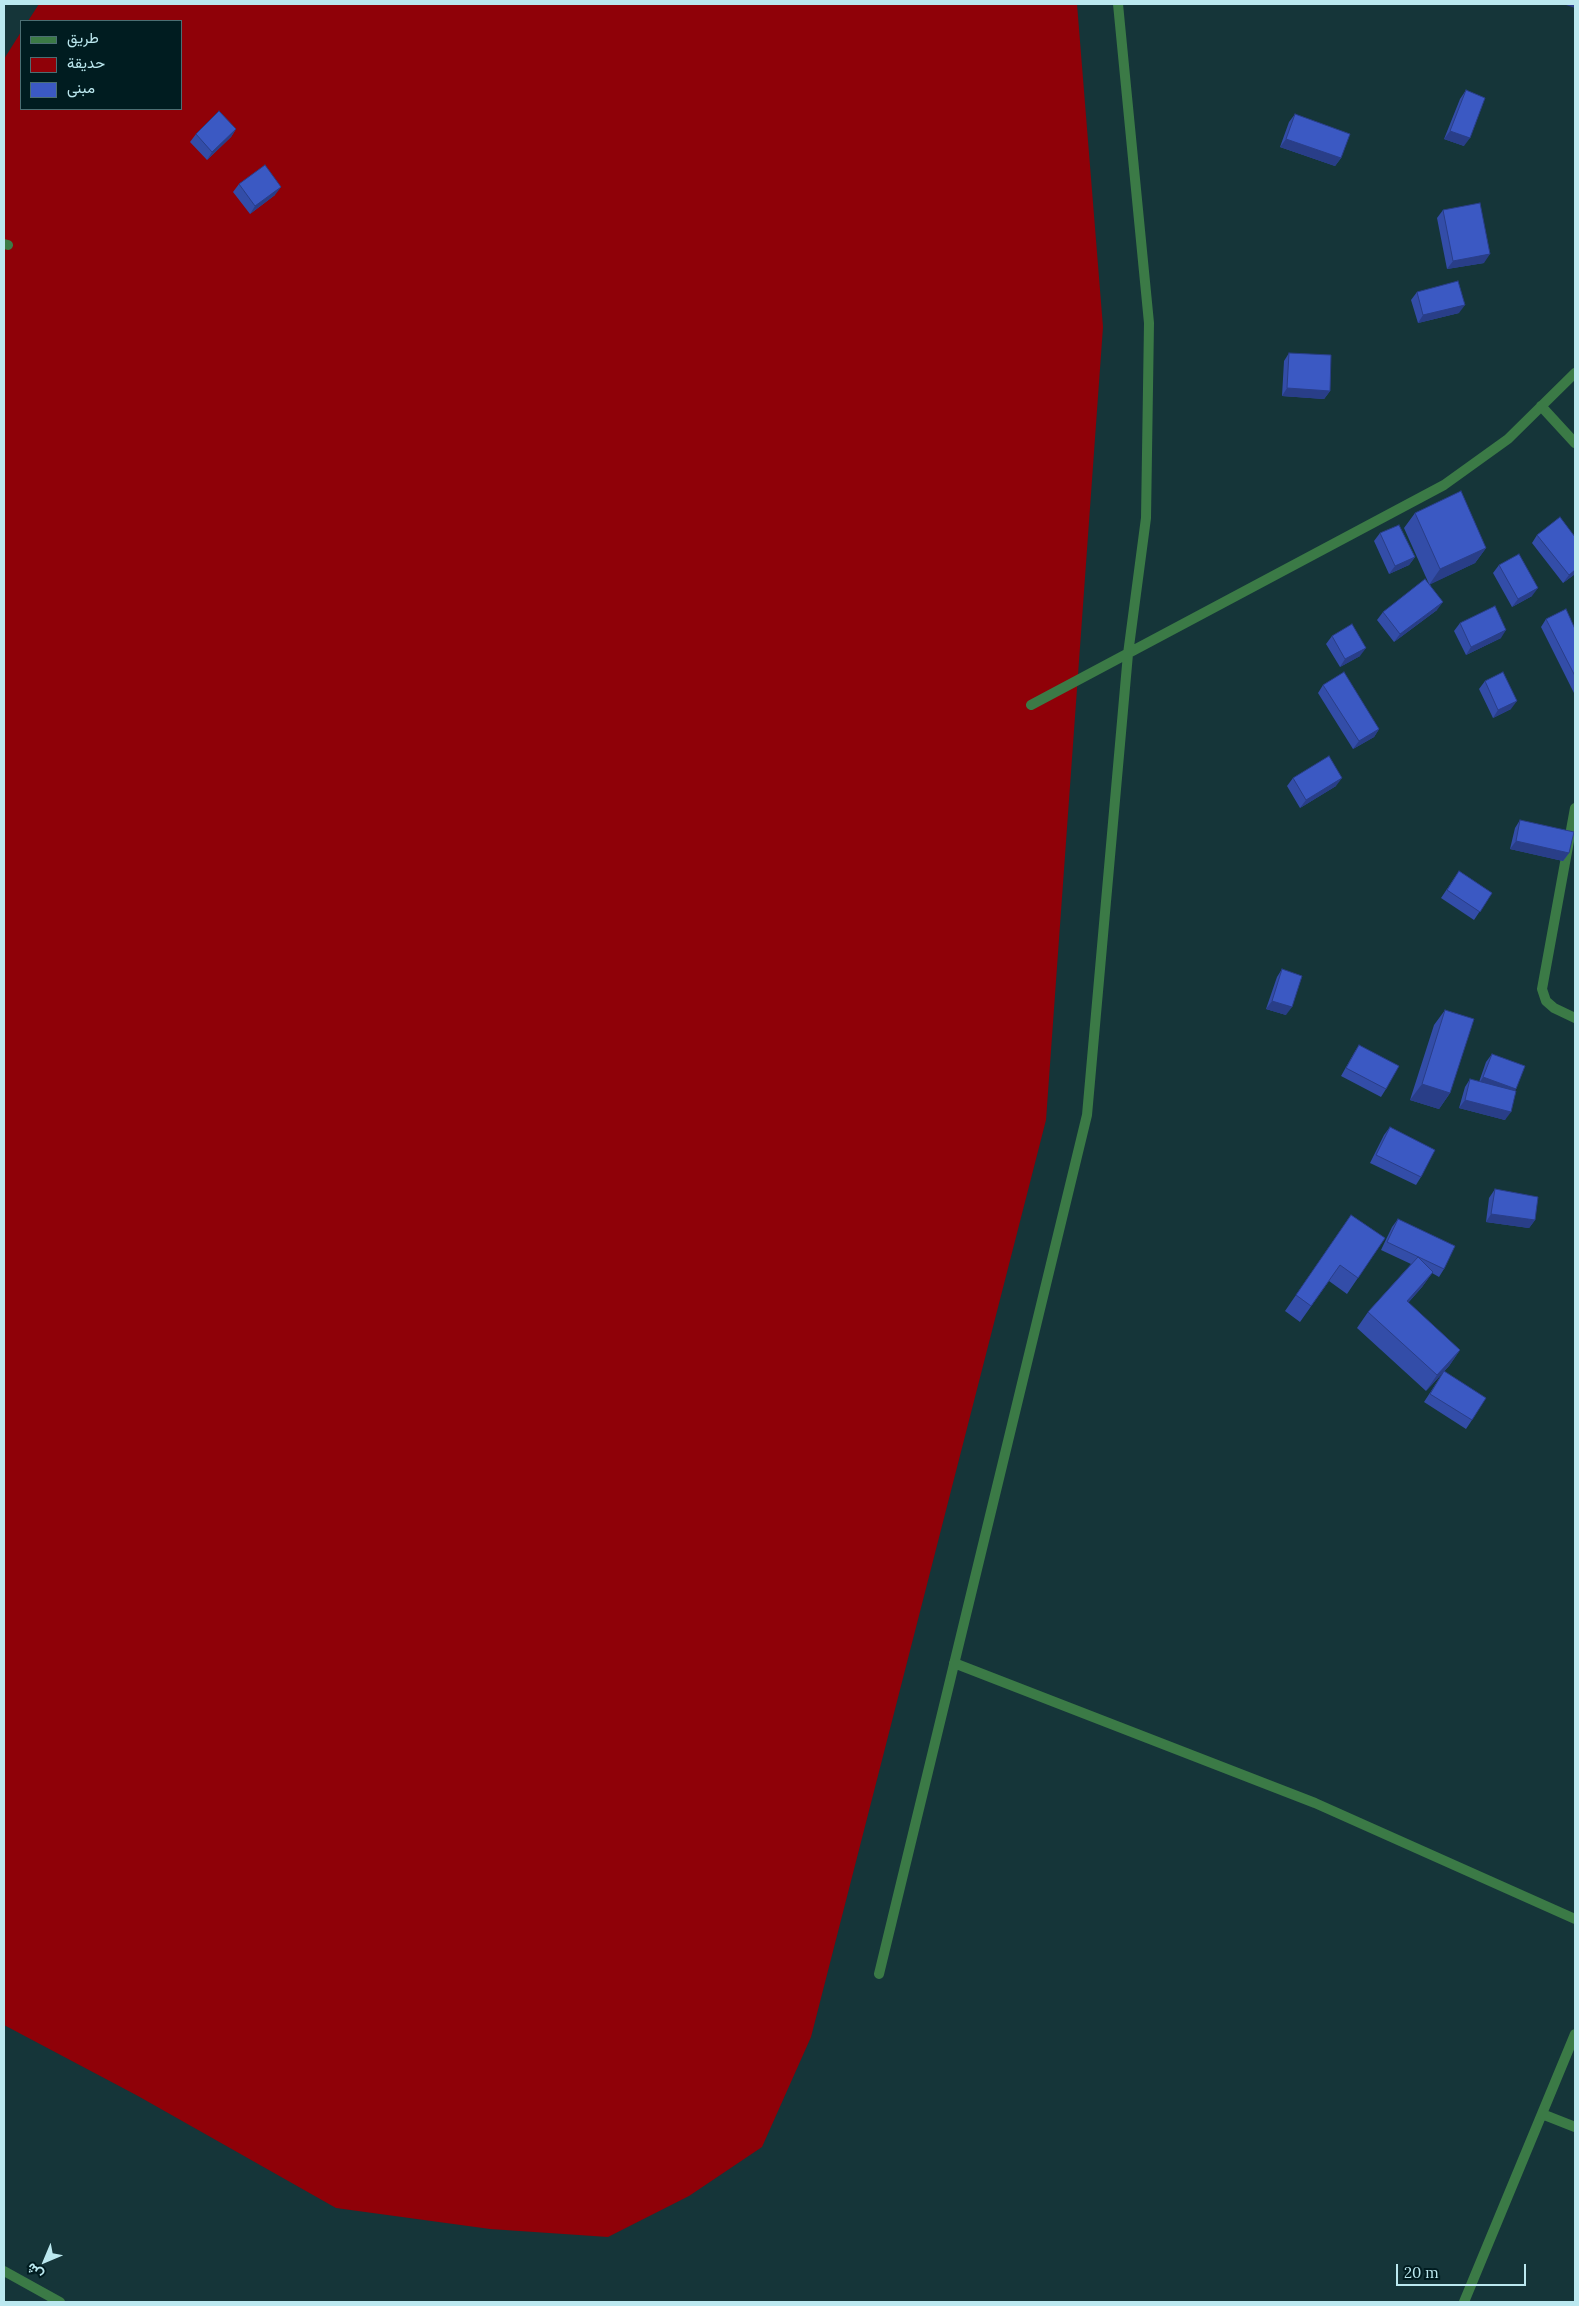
<!DOCTYPE html>
<meta charset="utf-8">
<style>
body{margin:0}
#map{position:relative;width:1579px;height:2306px;overflow:hidden;background:#153539;font-family:Lora,Vazirmatn,serif}
canvas{display:block}
.frame{position:absolute;inset:0;border:5px solid #bbe8ef;pointer-events:none}
.legend{position:absolute;left:20px;top:20px;width:162px;height:90px;box-sizing:border-box;background:#001c20;border:1px solid #4b6e73;margin:0;padding:6px 9px;list-style:none;font-size:15px;color:#bbe8ef}
.legend li{display:flex;align-items:center;gap:10px;height:25px}
.legend b{width:25px;border:1px solid #4b6e73}
.north{position:absolute;left:20px;top:2236px;width:50px;height:50px;-webkit-text-stroke:4px #001c20;paint-order:stroke;rotate:225deg;font-size:14px;font-weight:700;line-height:20px;text-align:center;color:#bbe8ef}
.north::after{content:'';display:block;margin:auto;width:18px;height:22px;background:#bbe8ef;clip-path:polygon(50% 0,100% 100%,50% 72%,0 100%)}
.scale{position:absolute;left:1396px;top:2264px;width:130px;height:22px;box-sizing:border-box;border:2px solid #bbe8ef;border-top:0;padding-left:6px;font-size:15px;line-height:18px;white-space:nowrap;color:#bbe8ef;-webkit-text-stroke:4px #001c20;paint-order:stroke}
</style>
<div id="map">
<canvas width="1579" height="2306"></canvas>
<div class="frame"></div>
<ul class="legend">
<li><b style="height:6px;background:#3b7a46"></b>طريق</li>
<li><b style="height:14px;background:#8f0108"></b>حديقة</li>
<li><b style="height:14px;background:#3b59c3"></b>مبنى</li>
</ul>
<div class="north">ش</div>
<div class="scale">20 m</div>
</div>
<script>
const ctx = document.querySelector('canvas').getContext('2d');
ctx.lineJoin = 'round';
function fillPath(path, color) { ctx.fillStyle = color; ctx.fill(path, 'evenodd'); }
const poly = rows => new Path2D(rows.map(r => 'M' + r).join(''));
function trace(path, color, width, dash) { ctx.strokeStyle = color; ctx.lineWidth = width; ctx.lineCap = dash ? 'butt' : 'round'; ctx.setLineDash(dash || []); ctx.stroke(path); }
fillPath(poly([
 [39,4,1077,4,1103,327,1046,1120,811,2037,762,2147,689,2196,608,2237,490,2229,336,2208,138,2096,4,2025,4,59,21,32,21,109,181,109,181,21,28,21]
]), '#8f0108');
trace(poly([
 [4,244,8,245],
 [1541,406,1575,443],
 [1031,705,1444,485,1508,439,1575,373],
 [1575,808,1542,989,1546,1001,1554,1008,1575,1018],
 [954,1663,1315,1803,1575,1919],
 [879,1974,1087,1115,1128,654,1146,518,1149,323,1118,4],
 [1542,2114,1575,2127],
 [4,2271,60,2302],
 [1464,2302,1575,2034]
]), '#3b7a46', 10);
fillPath(poly([
 [1466,90,1464,146,1444,139,1460,99],
 [1295,114,1341,158,1335,166,1280,147,1289,122],
 [236,129,231,137,207,160,190,142,196,134],
 [239,184,275,195,250,214,233,192],
 [1443,210,1484,263,1447,269,1437,218],
 [1417,292,1459,313,1418,323,1411,300],
 [1289,353,1330,391,1324,399,1282,396,1284,361],
 [1415,513,1486,548,1475,563,1430,584,1437,610,1394,642,1377,620,1383,612,1429,584,1404,528],
 [1380,533,1415,557,1409,565,1389,574,1374,541],
 [1537,535,1575,574,1563,583,1532,543],
 [1499,565,1532,596,1512,607,1493,573],
 [1546,619,1575,629,1575,695,1541,627],
 [1460,623,1501,638,1466,655,1454,631],
 [1332,636,1360,656,1340,667,1326,644],
 [1485,681,1511,709,1493,718,1479,689],
 [1323,685,1379,729,1374,737,1353,749,1318,693],
 [1293,778,1336,786,1300,808,1287,786],
 [1520,820,1569,853,1563,861,1510,849,1515,828],
 [1459,871,1492,893,1474,920,1441,898],
 [1282,969,1286,1015,1266,1009,1277,977],
 [1445,1010,1450,1093,1439,1109,1410,1100,1434,1025],
 [1359,1045,1386,1089,1381,1097,1341,1076,1354,1053],
 [1492,1054,1515,1091,1505,1120,1459,1108,1465,1087,1470,1079,1479,1082,1486,1062],
 [1390,1127,1421,1177,1416,1185,1370,1163,1384,1135],
 [1495,1189,1535,1220,1529,1228,1486,1222,1489,1198],
 [1351,1215,1385,1238,1347,1294,1329,1281,1300,1322,1285,1311],
 [1398,1219,1444,1269,1439,1277,1432,1273,1422,1287,1408,1303,1460,1350,1449,1366,1426,1391,1357,1328,1368,1312,1411,1264,1381,1250,1392,1227],
 [1444,1371,1472,1420,1466,1429,1424,1402]
]), '#334da8');
fillPath(poly([
 [1563,4,1575,4,1575,8],
 [236,129,231,137,207,160,212,152],
 [1450,131,1470,138,1464,146,1444,139],
 [1286,139,1341,158,1335,166,1280,147],
 [281,187,275,195,250,214,255,206],
 [1490,254,1484,263,1447,269,1453,261],
 [1465,305,1459,313,1418,323,1423,315],
 [1287,388,1330,391,1324,399,1282,396],
 [1486,548,1475,563,1429,585,1440,569],
 [1415,557,1409,565,1389,574,1395,566],
 [1575,570,1575,574,1563,583,1569,575],
 [1538,588,1532,596,1512,607,1518,599],
 [1443,602,1437,610,1394,642,1400,634],
 [1506,630,1501,638,1466,655,1471,647],
 [1366,648,1360,656,1340,667,1345,659],
 [1517,701,1511,709,1493,718,1498,710],
 [1379,729,1374,737,1353,749,1359,741],
 [1342,778,1336,786,1300,808,1306,800],
 [1516,841,1569,853,1563,861,1510,849],
 [1272,1001,1292,1007,1286,1015,1266,1009],
 [1483,1077,1516,1089,1511,1097,1478,1085],
 [1422,1084,1450,1093,1439,1109,1410,1100],
 [1465,1100,1511,1112,1505,1120,1459,1108],
 [1491,1214,1535,1220,1529,1228,1486,1222],
 [1433,1272,1422,1287,1395,1317,1407,1301],
 [1460,1350,1449,1366,1426,1391,1437,1375]
]), '#293e88');
const building = poly([
 [1466,90,1485,98,1470,138,1450,131,1466,90],
 [219,111,236,129,212,152,196,134,219,111],
 [1295,114,1350,134,1341,158,1286,139,1295,114],
 [265,165,281,187,255,206,239,184,265,165],
 [1480,203,1490,254,1453,261,1443,210,1480,203],
 [1458,281,1465,305,1423,315,1417,292,1458,281],
 [1289,353,1331,355,1330,391,1287,388,1289,353],
 [1461,491,1486,548,1440,569,1415,513,1461,491],
 [1560,517,1575,537,1575,570,1569,575,1537,535,1560,517],
 [1399,525,1415,557,1395,566,1380,533,1399,525],
 [1519,554,1538,588,1518,599,1499,565,1519,554],
 [1425,579,1443,602,1400,634,1383,612,1425,579],
 [1495,606,1506,630,1471,647,1460,623,1495,606],
 [1566,609,1575,629,1575,676,1546,619,1566,609],
 [1352,624,1366,648,1345,659,1332,636,1352,624],
 [1344,672,1379,729,1359,741,1323,685,1344,672],
 [1503,672,1517,701,1498,710,1485,681,1503,672],
 [1329,756,1342,778,1306,800,1293,778,1329,756],
 [1520,820,1574,832,1569,853,1516,841,1520,820],
 [1459,871,1492,893,1480,912,1447,890,1459,871],
 [1282,969,1302,976,1292,1007,1272,1001,1282,969],
 [1445,1010,1474,1019,1450,1093,1422,1084,1445,1010],
 [1359,1045,1399,1066,1386,1089,1346,1068,1359,1045],
 [1492,1054,1525,1066,1516,1089,1483,1077,1492,1054],
 [1470,1079,1516,1091,1511,1112,1465,1100,1470,1079],
 [1390,1127,1435,1150,1421,1177,1376,1155,1390,1127],
 [1495,1189,1538,1197,1535,1220,1491,1214,1495,1189],
 [1351,1215,1385,1238,1358,1278,1340,1265,1311,1306,1296,1295,1351,1215],
 [1398,1219,1455,1246,1444,1269,1387,1242,1398,1219],
 [1418,1257,1433,1272,1407,1301,1460,1350,1437,1375,1368,1312,1418,1257],
 [1444,1371,1486,1398,1472,1420,1430,1394,1444,1371]
]);
fillPath(building, '#3b59c3');
trace(building, '#293e88', 1);
</script>
